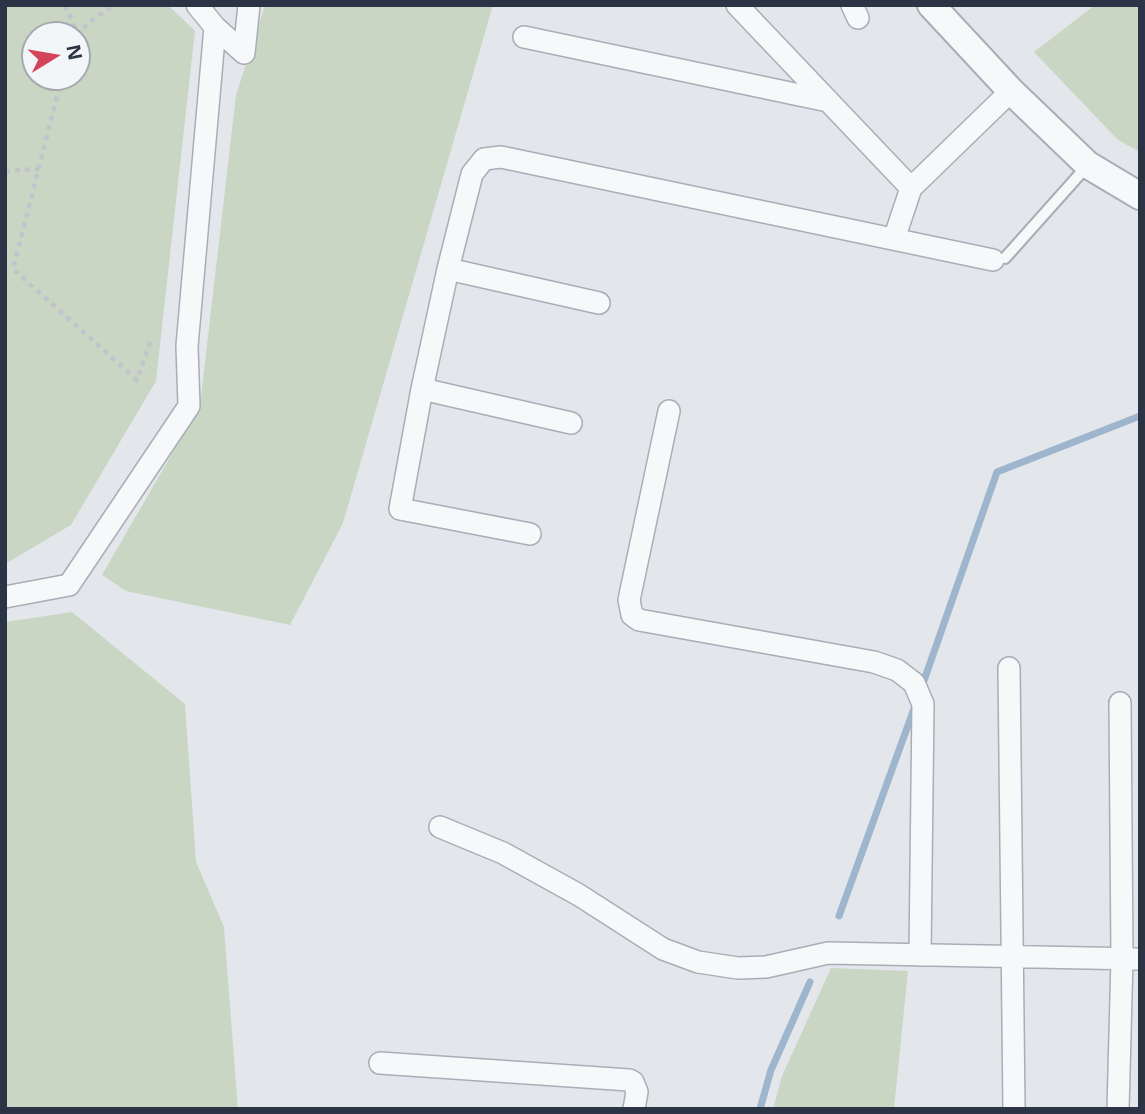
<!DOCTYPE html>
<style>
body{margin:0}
#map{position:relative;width:1145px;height:1114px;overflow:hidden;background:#e3e7ec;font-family:"Noto Sans",sans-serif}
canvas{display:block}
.frame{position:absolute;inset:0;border:7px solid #2a3445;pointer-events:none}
.north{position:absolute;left:21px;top:21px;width:70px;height:70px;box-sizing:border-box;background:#f3f6f9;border:2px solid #a3a8b1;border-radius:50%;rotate:79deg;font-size:19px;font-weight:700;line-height:28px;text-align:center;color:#2a3445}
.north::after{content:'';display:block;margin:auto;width:24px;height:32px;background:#d4455c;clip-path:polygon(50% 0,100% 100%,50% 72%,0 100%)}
</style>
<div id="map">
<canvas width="1145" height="1114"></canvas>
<div class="frame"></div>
<div class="north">N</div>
</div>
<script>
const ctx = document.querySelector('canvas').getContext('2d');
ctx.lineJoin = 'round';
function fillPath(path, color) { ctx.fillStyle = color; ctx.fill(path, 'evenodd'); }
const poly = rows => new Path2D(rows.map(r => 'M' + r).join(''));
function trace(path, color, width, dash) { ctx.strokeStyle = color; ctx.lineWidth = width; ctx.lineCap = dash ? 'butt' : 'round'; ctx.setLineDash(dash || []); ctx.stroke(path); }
fillPath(poly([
 [5,5,168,5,195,31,156,381,71,525,5,564],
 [35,35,77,35,77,77,35,77],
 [265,5,493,5,343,523,290,625,126,591,102,575,200,405,236,95],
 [1095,5,1140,5,1140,152,1118,140,1034,52],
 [72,612,185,704,196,862,224,927,238,1109,5,1109,5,622],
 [831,968,908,971,894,1109,773,1109,782,1076]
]), '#c9d6c4');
trace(poly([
 [921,689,997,472,1140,416],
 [839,916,915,706],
 [760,1109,771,1070,810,982]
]), '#9db5cd', 7);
const service = poly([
 [1005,258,1088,165]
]);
const minor = poly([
 [197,5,215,27,244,53],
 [737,5,911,188],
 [852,5,858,18],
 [524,37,828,101],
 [244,53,249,5],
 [894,239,911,188,1011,91],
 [448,269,599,303],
 [422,389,571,423],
 [669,411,629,600,632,615,639,620,874,662,897,670,914,683,923,704,920,955],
 [530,534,400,509,422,389,448,269,472,174,484,159,501,157,993,260],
 [5,597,69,585,189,406,187,346,215,27],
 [1009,668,1014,1109],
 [440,827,503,853,579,895,663,949,698,962,738,968,766,967,828,953,1140,959],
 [380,1063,629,1080,633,1082,637,1092,634,1109],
 [1118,1109,1122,959,1120,703]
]);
const tertiary = poly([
 [931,5,1011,91,1088,165,1140,196]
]);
trace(service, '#a8aeb7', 14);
trace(minor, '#a8aeb7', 24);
trace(tertiary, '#a8aeb7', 30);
trace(poly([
 [65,5,78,35],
 [77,36,88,23,113,5],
 [62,77,13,269,137,380,152,337],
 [5,171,39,169]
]), '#c1c5cb', 4.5, [5, 5]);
trace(service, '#f6f8fa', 10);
trace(minor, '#f6f8fa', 21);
trace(tertiary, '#f6f8fa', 26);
</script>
